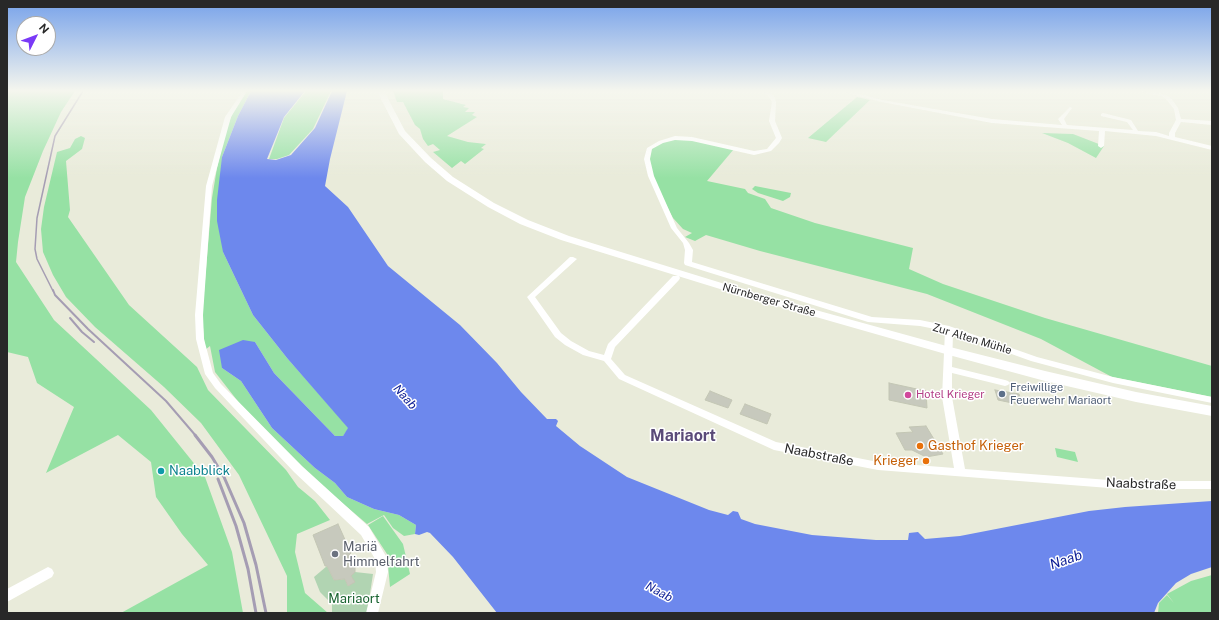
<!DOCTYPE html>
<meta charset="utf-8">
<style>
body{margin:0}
#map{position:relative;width:1219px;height:620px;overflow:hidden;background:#e9ebda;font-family:"Public Sans",sans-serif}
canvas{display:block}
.frame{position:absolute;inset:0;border:8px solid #282828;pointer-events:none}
.north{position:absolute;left:16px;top:16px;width:40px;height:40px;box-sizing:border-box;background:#fff;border:1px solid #a9a9a9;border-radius:50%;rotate:48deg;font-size:11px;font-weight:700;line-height:16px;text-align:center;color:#282828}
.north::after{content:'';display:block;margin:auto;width:14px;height:18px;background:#7a3af7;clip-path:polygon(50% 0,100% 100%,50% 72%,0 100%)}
</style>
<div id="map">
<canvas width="1219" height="620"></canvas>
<div class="frame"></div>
<div class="north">N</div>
</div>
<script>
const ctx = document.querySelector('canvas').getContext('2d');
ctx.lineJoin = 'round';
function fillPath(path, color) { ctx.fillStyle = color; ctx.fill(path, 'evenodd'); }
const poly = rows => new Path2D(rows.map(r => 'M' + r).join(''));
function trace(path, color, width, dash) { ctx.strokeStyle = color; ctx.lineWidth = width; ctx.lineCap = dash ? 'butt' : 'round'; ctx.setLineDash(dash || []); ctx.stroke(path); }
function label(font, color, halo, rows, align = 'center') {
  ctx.font = font + ' "Public Sans",sans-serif'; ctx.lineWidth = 3; ctx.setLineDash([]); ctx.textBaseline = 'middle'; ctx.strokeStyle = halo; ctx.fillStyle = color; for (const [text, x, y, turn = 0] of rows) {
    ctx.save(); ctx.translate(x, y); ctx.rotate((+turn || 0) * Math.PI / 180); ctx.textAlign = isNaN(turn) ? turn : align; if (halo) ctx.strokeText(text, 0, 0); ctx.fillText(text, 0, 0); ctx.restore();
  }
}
fillPath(poly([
 [7,91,75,91,61,112,43,151,25,197,18,242,16,262,54,320,151,410,205,477,232,552,243,613,121,613,208,565,182,534,156,497,151,462,118,435,46,473,74,407,37,383,28,357,7,352],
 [247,91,251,91,238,116,222,157,223,252,253,315,287,358,349,428,343,436,335,436,274,373,255,342,222,368,241,381,272,428,315,468,335,483,347,497,374,509,399,515,416,525,415,534,404,536,393,528,384,515,367,524,307,473,240,404,215,372,210,346,205,350,202,316,212,198,217,168,225,133,234,109],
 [306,91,331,91,313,129,289,155,277,159,269,159,284,118],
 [393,91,443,91,443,99,466,105,463,107,469,108,465,112,475,112,472,115,477,117,447,136,468,142,486,144,481,148,484,149,465,164,461,161,452,168,433,152,440,150,433,144,428,146,423,139,420,129,415,125,403,102,397,102],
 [857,97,870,100,826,142,808,138],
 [1042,133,1073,134,1104,146,1096,158,1068,143],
 [81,136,85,138,82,149,66,161,70,210,68,217,129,305,197,367,208,390,286,470,298,487,315,501,330,520,297,534,295,552,305,593,328,613,287,613,287,576,239,475,201,423,164,387,95,327,66,297,53,275,43,252,41,229,44,207,57,152,70,148,75,139],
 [681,138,734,149,707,181,745,189,748,193,765,199,771,208,815,223,913,248,909,269,943,284,1045,318,1212,366,1212,397,1112,377,1041,339,927,294,760,251,706,235,695,241,685,237,692,233,683,229,673,218,651,175,649,162,651,148,661,142],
 [755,186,791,193,790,197,783,201,758,193,752,189],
 [1055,448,1075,452,1078,462,1057,457],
 [383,516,403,544,410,574,390,587,387,554,368,525],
 [1212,575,1212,613,1158,613,1159,603,1167,595,1174,603,1167,594,1191,581]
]), '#96e1a4');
fillPath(poly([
 [327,566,334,580,345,579,348,586,354,582,351,576,355,572,373,574,367,613,332,613,332,604,320,592,314,577]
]), '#b1d4b2');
fillPath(poly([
 [251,91,305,91,284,117,267,159,276,160,291,155,315,128,332,91,347,91,330,159,325,186,348,207,388,266,460,325,497,363,521,392,547,419,556,419,558,421,556,426,580,446,627,477,709,510,728,515,733,511,738,512,741,519,755,524,812,535,876,540,908,540,909,533,918,532,925,539,960,536,1089,511,1125,507,1212,501,1212,567,1191,574,1176,583,1158,603,1154,613,497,613,453,557,430,533,427,532,419,535,415,534,416,525,399,515,374,509,347,497,335,483,315,468,272,428,241,381,222,368,219,350,243,340,255,342,274,373,335,436,343,436,348,428,287,358,253,315,223,252,217,221,217,200,222,157,238,116]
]), '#6d88ed');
const building = poly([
 [889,383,926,391,927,408,889,400,889,383],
 [995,390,1019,394,1022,405,998,400,995,390],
 [710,391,732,400,728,408,705,400,710,391],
 [745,404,771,414,767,424,740,414,745,404],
 [926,426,943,454,926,457,912,450,905,450,896,433,913,432,909,427,926,426],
 [338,524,351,553,349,555,355,566,355,572,351,576,355,582,348,586,345,579,334,580,327,566,325,566,313,535,338,524]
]);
fillPath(building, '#c7c9bd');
trace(building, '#c3c6b4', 1);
fillPath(poly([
 [243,91,247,91,231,117,212,186,203,315,204,339,213,373,221,384,302,466,369,527,387,558,388,572,378,613,366,613,376,572,375,559,361,535,294,472,215,388,205,374,196,339,195,315,206,186,225,117,243,91],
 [763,91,768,91,774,96,776,102,775,121,782,138,779,143,771,151,754,155,692,141,675,140,663,143,652,149,650,159,654,176,677,228,689,243,693,250,692,262,872,317,920,320,949,326,1037,357,1113,377,1212,397,1212,403,1113,383,1031,361,953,333,952,367,1005,380,1008,381,1010,383,1008,385,1005,386,952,373,952,397,965,469,1122,481,1212,481,1212,489,1122,489,878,470,774,450,619,379,604,361,583,355,565,345,555,337,527,297,570,257,573,257,577,259,535,297,561,333,571,341,589,351,604,355,608,344,673,276,679,276,680,278,679,280,615,347,611,359,625,375,776,442,878,462,954,468,942,397,945,331,920,326,868,322,685,265,684,263,685,250,683,243,671,228,648,176,644,159,647,148,659,141,675,136,692,137,754,151,767,149,776,138,769,121,772,102,770,98,763,91],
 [840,91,848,91,882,100,992,119,1062,125,1058,119,1070,107,1072,108,1064,119,1067,125,1133,130,1127,122,1101,116,1101,114,1103,113,1131,120,1138,131,1156,132,1169,136,1169,133,1176,120,1174,109,1166,99,1162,96,1138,92,1144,91,1163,94,1170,97,1178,108,1181,119,1212,121,1212,125,1181,122,1175,133,1175,137,1212,146,1212,150,1156,136,1105,131,1104,146,1101,148,1098,146,1099,131,992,123,882,102,840,91],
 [48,567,52,569,54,573,52,577,7,602,7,589,48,567]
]), '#fff');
fillPath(poly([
 [377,91,384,91,405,131,431,158,453,177,494,203,528,220,569,236,754,293,950,347,1045,371,1136,392,1212,406,1212,416,1136,402,1045,381,949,355,746,297,561,240,520,224,488,207,447,181,425,162,399,134,377,91]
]), '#fff');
trace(poly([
 [53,291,37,259,35,249,37,218,55,136,83,91]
]), '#a59db3', 1.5);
trace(poly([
 [53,290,55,295,88,329,166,401,196,436],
 [70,318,82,332,94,342]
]), '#a59db3', 2);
trace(poly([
 [195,435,212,457,224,477,244,523,256,565,266,613],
 [218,479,236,526,248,569,256,613]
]), '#a59db3', 3);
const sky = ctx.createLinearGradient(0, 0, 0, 178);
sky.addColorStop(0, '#77a2ea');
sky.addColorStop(0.51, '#f5f6ee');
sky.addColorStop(1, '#f5f6ee00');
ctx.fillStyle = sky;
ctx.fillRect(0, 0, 1219, 178);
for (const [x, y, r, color] of [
 [1002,394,4,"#5c6f8a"],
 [908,395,4,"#d1479c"],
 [920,446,4,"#e8710a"],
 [926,461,4,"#e8710a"],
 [161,471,4,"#0f9aa8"],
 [335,554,4,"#6b7280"]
]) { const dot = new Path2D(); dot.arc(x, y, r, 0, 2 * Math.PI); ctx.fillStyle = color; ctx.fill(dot); trace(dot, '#fff', 1.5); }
label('11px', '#282828', '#fff', [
 ["Nürnberger Straße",769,300,16],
 ["Zur Alten Mühle",972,339,17]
]);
label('11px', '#4e5e75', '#fff', [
 ["Freiwillige",1010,388],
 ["Feuerwehr Mariaort",1010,401]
], 'left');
label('11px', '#b23c85', '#fff', [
 ["Hotel Krieger",916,395]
], 'left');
label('italic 12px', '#0f2096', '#fff', [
 ["Naab",405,397,48],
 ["Naab",659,592,28]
]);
label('13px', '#c56008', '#fff', [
 ["Gasthof Krieger",928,446],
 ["Krieger",918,461,"right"]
], 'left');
label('13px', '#282828', '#fff', [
 ["Naabstraße",819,455,11],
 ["Naabstraße",1141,484,2]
]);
label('13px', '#0d838f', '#fff', [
 ["Naabblick",169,471]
], 'left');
label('13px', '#5b616d', '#fff', [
 ["Mariä",343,547],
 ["Himmelfahrt",343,562]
], 'left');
label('13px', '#1a6431', '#fff', [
 ["Mariaort",354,599]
]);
label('italic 14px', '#0f2096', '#fff', [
 ["Naab",1066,560,-19]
]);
label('bold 16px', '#5a4a78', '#fff', [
 ["Mariaort",683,436]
]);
</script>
